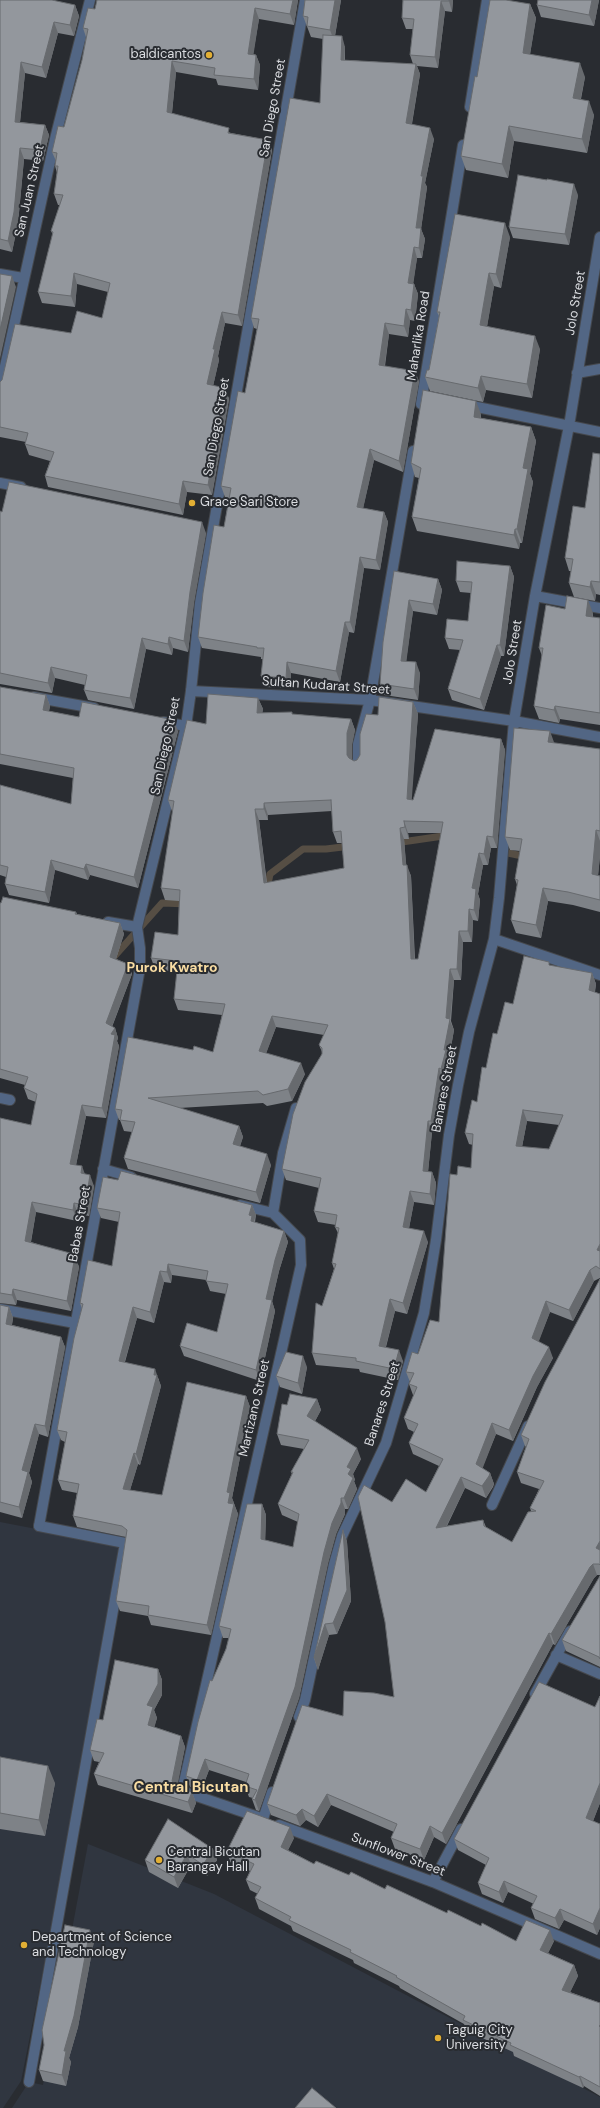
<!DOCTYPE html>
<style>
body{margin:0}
canvas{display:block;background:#292c31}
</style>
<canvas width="600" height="2108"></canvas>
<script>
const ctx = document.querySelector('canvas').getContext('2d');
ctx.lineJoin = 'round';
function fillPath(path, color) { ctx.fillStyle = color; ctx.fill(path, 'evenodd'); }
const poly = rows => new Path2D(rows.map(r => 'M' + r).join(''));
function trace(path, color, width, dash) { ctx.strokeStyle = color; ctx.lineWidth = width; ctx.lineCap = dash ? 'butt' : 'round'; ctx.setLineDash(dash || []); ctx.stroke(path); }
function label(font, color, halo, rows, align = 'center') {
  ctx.font = font + ' "DM Sans",sans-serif'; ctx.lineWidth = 4; ctx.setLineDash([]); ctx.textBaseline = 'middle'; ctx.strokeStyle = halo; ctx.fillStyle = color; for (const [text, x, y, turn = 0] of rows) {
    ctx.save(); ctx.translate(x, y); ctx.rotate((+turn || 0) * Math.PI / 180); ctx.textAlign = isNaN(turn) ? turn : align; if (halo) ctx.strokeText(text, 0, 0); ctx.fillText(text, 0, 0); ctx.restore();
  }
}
fillPath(poly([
 [0,1522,119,1545,75,1809,21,2081,3,2108,0,2108],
 [88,1844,214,1894,600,2097,600,2108,12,2108,29,2082,43,2085]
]), '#303640');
trace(poly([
 [395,843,450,835],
 [508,853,527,857],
 [269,891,268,884,270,874,303,849,326,849,351,846],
 [112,959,162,903,189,904]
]), '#564e44', 7);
const pedestrian = poly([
 [358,766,358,744,370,700],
 [29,2082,125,1543,39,1526]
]);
const minor = poly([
 [0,274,23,278],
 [577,373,600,369],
 [0,389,55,139,90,0],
 [467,405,600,432],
 [0,483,21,487],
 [535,596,600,608],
 [191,691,200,603,305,0],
 [33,697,94,708],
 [370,700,514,721,600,737],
 [163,722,186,726],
 [494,939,600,975],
 [0,1098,10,1100],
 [103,1169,131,1177],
 [240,1205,273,1213,300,1240,301,1265,182,1791,258,1817],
 [273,1213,283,1153,296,1108],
 [0,1309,75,1323],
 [492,1505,528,1426],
 [39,1526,140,968,140,948,137,927],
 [556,1655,600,1674],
 [535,1694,570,1631],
 [299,1717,305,1700,334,1564,342,1536,386,1443,424,1313,436,1240,449,1135,458,1085,469,1032,494,939,499,898,514,721,535,596,569,426,600,237],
 [263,1819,272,1792],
 [279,1825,433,1882,600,1954],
 [433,1882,461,1829]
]);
const tertiary = poly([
 [470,107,487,0],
 [421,404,463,145],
 [108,922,137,927,186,726,191,691,370,700,413,451]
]);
trace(pedestrian, '#45484d', 12);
trace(minor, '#45484d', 12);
trace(tertiary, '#45484d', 12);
trace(pedestrian, '#526684', 10);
trace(minor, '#526684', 10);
trace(tertiary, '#526684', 10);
fillPath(poly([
 [0,0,75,5,79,16,74,36,58,33,46,78,25,73,20,122,45,125,49,135,43,161,24,159,18,223,12,252,0,249],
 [97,0,298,0,294,25,259,19,253,54,256,55,260,65,258,90,218,85,216,79,176,72,172,113,231,133,268,140,272,150,242,326,225,323,218,356,219,360,213,386,225,388,229,399,212,495,187,492,183,515,48,487,45,476,50,461,29,455,25,444,26,442,0,437,0,382,71,333,102,318,108,292,77,284,75,307,42,303,38,292,53,235,51,231,60,205,58,205,54,194,57,173,55,166,56,161,52,152,64,127,82,60,86,37,83,28,95,9],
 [305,0,341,0,335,36,345,47,345,60,413,64,410,55,413,29,406,29,402,18,403,0,453,0,452,12,445,11,438,68,417,66,420,74,412,124,434,139,425,183,427,187,421,229,425,239,422,258,417,258,413,283,414,284,418,294,415,321,410,320,408,337,389,334,385,366,419,381,403,472,374,460,363,508,384,512,388,522,380,570,364,568,354,633,349,632,340,682,291,673,290,688,265,687,261,676,263,659,261,659,261,657,202,648,198,637,224,527,229,498,225,497,221,486,245,393,257,329,254,328,251,318,320,103,323,39,311,37,303,16],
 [599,0,594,26,541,17,537,5],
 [530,4,536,18,530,54,585,77,581,99,594,115,587,153,514,141,508,178,466,170,461,156,477,77],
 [578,195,569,245,513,238,509,227],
 [510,237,501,288,494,286,487,326,540,349,532,398,486,390,483,402,430,391,425,377,429,370,439,316,437,312],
 [481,414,481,418,531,427,536,441,530,474,533,482,522,543,520,543,519,549,417,531,412,517,419,478,415,477,411,463],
 [600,454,600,595,596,594,595,601,574,597,569,583,571,571,569,571,565,558,585,508],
 [0,512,206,533,194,602,188,652,173,648,172,655,146,649,134,709,88,700,84,690,85,685,55,678,52,693,0,684],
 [510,566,514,577,504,656,501,656,484,710,452,700,448,689,460,650,449,649,445,638,468,621,471,593,460,592,456,581],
 [394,571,438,579,442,590,437,615,413,611,406,661,420,673,418,700,384,695,380,684],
 [593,613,593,617,600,618,600,725,560,719,559,723,539,719,534,706,542,656,539,648],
 [0,687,46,695,50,706,49,711,79,717,178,731,138,888,90,875,88,880,55,870,49,903,9,895,5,884,6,877,0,875,0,785,71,804,73,778,0,764],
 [258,698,263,709,262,713,293,714,351,719,355,730,352,744,352,760,354,761,357,760,360,755,378,715,413,702,418,714,411,800,413,800,501,739,505,750,497,848,491,848,488,865,483,865,478,894,480,900,478,921,473,920,472,942,463,942,461,980,454,980,451,1021,454,1030,449,1058,450,1061,445,1080,443,1080,435,1133,432,1132,428,1172,432,1172,436,1183,434,1205,414,1202,409,1228,428,1242,407,1314,395,1311,386,1347,403,1361,398,1380,360,1372,359,1369,316,1365,312,1353,322,1306,334,1269,332,1263,338,1233,335,1227,336,1225,318,1222,314,1211,319,1188,286,1180,282,1169,322,1054,322,1052,319,1045,324,1035,276,1027,266,1053,305,1074,292,1101,267,1106,263,1103,179,1108,239,1126,243,1137,240,1146,271,1165,260,1203,128,1169,124,1158,132,1132,124,1131,120,1120,119,1120,115,1109,193,1050,213,1052,222,1015,178,1010,174,999,177,972,155,969,151,958,178,935,179,901,165,900,161,888,173,811,172,811,168,800,206,724],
 [332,811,333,832,337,843,342,843,344,868,267,883,259,820,268,820,268,815],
 [408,833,441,833,418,959,415,959,411,876,406,865,404,839,409,839],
 [554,743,600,749,600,856,598,875,600,876,600,912,573,905,548,901,541,938,516,933,511,920,517,885,515,879,520,851,510,850,505,837],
 [0,903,76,912,77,914,120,923,124,934,116,959,128,964,132,974,112,1027,115,1028,118,1038,117,1041,119,1046,106,1118,86,1116,76,1165,84,1174,94,1186,89,1216,78,1214,77,1221,36,1212,31,1242,75,1256,79,1267,71,1311,17,1300,16,1305,0,1303,0,1118,31,1125,36,1102,28,1099,24,1088,25,1085,0,1078],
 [551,966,592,973,596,984,595,992,600,994,600,1278,594,1281,573,1321,550,1312,538,1342,553,1358,537,1387,513,1441,496,1434,482,1468,490,1473,494,1484,493,1487,486,1498,465,1488,447,1526,483,1520,486,1527,512,1542,531,1511,530,1508,539,1489,521,1483,517,1472,526,1447,525,1446,521,1435,600,1279,600,1575,597,1575,594,1578,555,1645,553,1644,446,1844,434,1837,424,1860,395,1849,391,1838,394,1832,331,1805,318,1827,306,1820,300,1826,271,1815,267,1804,343,1716,394,1697,392,1502,426,1492,439,1466,413,1454,409,1443,414,1432,408,1429,404,1418,414,1395,413,1395,409,1384,410,1382,406,1372,439,1322,457,1175,471,1168,473,1145,469,1144,465,1133,477,1102,486,1068,497,1034,513,1004],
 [527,1121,559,1125,549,1149,522,1147],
 [252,1205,256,1215,255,1222,284,1231,288,1242,279,1271,272,1301,275,1311,260,1381,184,1356,180,1346,217,1332,226,1294,210,1291,206,1280,172,1275,171,1283,164,1282,154,1323,137,1318,125,1362,159,1379,159,1381,161,1386,140,1465,138,1464,130,1490,162,1495,246,1396,250,1407,232,1498,238,1514,211,1635,151,1625,148,1616,120,1611,116,1601,126,1537,77,1527,73,1516,77,1493,62,1490,58,1480,65,1442,61,1440,57,1430,82,1309,80,1303,112,1266,119,1222,101,1218,97,1208],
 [0,1305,9,1307,13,1318,12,1325,61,1337,65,1347,48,1437,39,1434,29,1473,32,1482,22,1518,0,1512],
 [307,1367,302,1394,280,1387,276,1376],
 [317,1399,321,1410,315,1421,361,1459,353,1474,355,1480,354,1481,357,1489,348,1509,345,1509,345,1514,336,1534,328,1563,299,1698,259,1811,256,1810,252,1799,253,1798,249,1797,245,1786,246,1782,209,1770,201,1791,190,1787,186,1776,212,1681,226,1649,229,1638,223,1638,219,1626,262,1504,266,1515,265,1540,293,1547,298,1522,282,1515,278,1504,292,1474,291,1472,304,1449,281,1445,277,1434,287,1405],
 [343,1530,347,1542,351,1601,337,1634,329,1635,318,1670,314,1658],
 [600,1576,600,1667,566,1651,562,1640],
 [158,1669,162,1680,162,1695,154,1710,157,1718,154,1727,181,1736,185,1747,177,1786,192,1792,196,1803,192,1813,98,1785,94,1774,99,1762,94,1761,90,1750,103,1720],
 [600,1696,600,1803,593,1821,600,1824,600,1928,597,1935,564,1920,559,1929,535,1919,531,1908,534,1904,508,1892,503,1903,482,1894,478,1883,486,1865,458,1850,454,1839,595,1707],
 [0,1757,55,1783,45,1836,0,1829],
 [294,1838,288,1850,314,1864,349,1875,447,1913,516,1941,554,1941,548,1953,574,1965,578,1976,570,1992,600,2003,600,2096,584,2086,583,2088,514,2056,513,2052,467,2031,464,2024,400,1988,399,1986,354,1963,353,1960,293,1931,291,1926,259,1909,255,1898,258,1894,250,1890,246,1880,250,1871,230,1862,227,1851],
 [213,1849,217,1860,207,1876,191,1865,178,1888,149,1872,145,1860],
 [94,1941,78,2027,69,2058,71,2062,66,2086,43,2081,39,2070]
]), '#7e8287');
fillPath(poly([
 [293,0,298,0,294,25,290,14],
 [335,0,341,0,334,41,330,30],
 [449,0,453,0,452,12,449,1],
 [592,0,599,0,594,26,589,15],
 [441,1,445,11,438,68,435,57],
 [530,4,536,18,528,67,523,53],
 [75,5,79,16,74,36,70,25],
 [255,8,259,19,252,64,248,54],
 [54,22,58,33,46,78,42,67],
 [342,36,345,47,344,70,341,60],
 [256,55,260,65,258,90,254,79],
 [172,61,176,72,171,122,167,112],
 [21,62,25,73,19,132,15,122],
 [580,63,585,77,578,112,573,98],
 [416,64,420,74,410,134,406,123],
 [589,101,594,115,587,153,582,139],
 [45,125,49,135,43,161,40,150],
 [509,126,514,141,508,178,502,164],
 [430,128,434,139,425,183,427,187,421,229,425,239,422,258,419,248,416,228,421,176],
 [268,140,272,150,242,326,238,315],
 [20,148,24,159,18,223,12,252,8,241],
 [574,184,578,195,569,245,565,234],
 [505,223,510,237,501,288,496,274],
 [414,247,417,258,412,293,408,283],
 [74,273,77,284,75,307,71,296],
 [489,273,494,286,485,339,480,325],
 [12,276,16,287,0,359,0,330],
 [414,284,418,294,415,321,411,310],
 [406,309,410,320,408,337,404,326],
 [222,312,225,323,218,356,219,360,211,395,207,384,213,349],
 [385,323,389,334,383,376,379,365],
 [535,336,540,349,532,398,527,384],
 [415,371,419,381,403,472,399,461],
 [481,376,486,390,483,402,478,388],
 [225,388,229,399,212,495,208,485],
 [476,401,481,414,479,431,474,417],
 [531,427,536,441,530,474,533,482,522,543,517,529,523,468],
 [370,449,374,460,361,518,357,507],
 [183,481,187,492,183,515,179,504],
 [384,512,388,522,380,570,376,560],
 [202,522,206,533,194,602,188,652,184,641,190,592],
 [515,529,520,543,519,549,514,535],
 [360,557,364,568,354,633,350,622],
 [510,566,514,577,504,656,500,645],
 [438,579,442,590,437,615,433,604],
 [591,581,596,594,595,601,590,587],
 [409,600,413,611,405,672,401,661],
 [588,600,593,613,591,629,586,616],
 [345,622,349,632,340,682,336,671],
 [169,637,173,648,172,655,168,644],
 [142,638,146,649,134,709,130,698],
 [497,645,501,656,484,710,480,699],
 [287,662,291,673,290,688,286,678],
 [416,662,420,673,418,700,414,689],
 [51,667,55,678,52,693,48,683],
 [46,695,50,706,47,720,43,710],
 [258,698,263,709,261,724,257,713],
 [413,702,418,714,411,810,407,799],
 [555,706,560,719,559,723,554,710],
 [351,719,355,730,352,744,352,766,347,755,347,733],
 [174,720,178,731,138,888,134,877],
 [550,731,555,745,548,742],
 [501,739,505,750,497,848,493,837],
 [264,803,268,815,268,820,264,809],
 [255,809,259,820,268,895,264,883],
 [404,821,408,833,409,839,405,827],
 [400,828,404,839,407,873,407,865,411,876,415,970,411,959],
 [596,830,600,841,600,856,597,887,592,874],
 [487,836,491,848,488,865,484,854],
 [479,853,483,865,478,894,480,900,478,921,474,910,472,888],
 [51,860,55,870,49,903,45,892],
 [86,864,90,875,88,880,84,869],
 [543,888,548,901,541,938,536,925],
 [469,909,473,920,472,942,468,931],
 [120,923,124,934,113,968,110,957],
 [459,931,463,942,461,980,457,969],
 [128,964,132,974,109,1034,106,1023],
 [450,969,454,980,450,1021,454,1030,449,1058,450,1061,445,1080,441,1069,444,1050,446,1018],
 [592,973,596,984,593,1001,589,990],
 [272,1016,276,1027,263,1062,259,1051],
 [115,1028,118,1038,117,1041,119,1046,106,1118,102,1108,111,1034],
 [301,1063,305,1074,292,1101,288,1089],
 [439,1068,443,1080,435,1133,431,1121],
 [82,1105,86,1116,74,1175,70,1164],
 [523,1110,527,1121,520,1157,516,1146],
 [428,1121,432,1132,427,1182,423,1171],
 [239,1126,243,1137,237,1155,233,1144],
 [267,1154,271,1165,260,1203,256,1192],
 [82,1166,86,1177,81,1173],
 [432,1172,436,1183,434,1205,430,1194],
 [90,1175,94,1186,89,1216,85,1205],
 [410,1191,414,1202,407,1239,403,1227],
 [32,1202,36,1212,29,1252,25,1241],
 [74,1203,78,1214,77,1221,73,1210],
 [252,1205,256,1215,254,1221,256,1227,255,1231,249,1215],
 [284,1231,288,1242,279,1271,272,1301,275,1311,260,1381,256,1370,266,1299,275,1260],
 [424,1231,428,1242,407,1314,403,1303],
 [600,1244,600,1257,597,1250],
 [70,1253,74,1264,75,1256,79,1267,71,1311,67,1301],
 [168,1264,172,1275,171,1283,167,1272],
 [590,1270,594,1281,573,1321,569,1310],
 [160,1271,164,1282,154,1323,150,1312],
 [13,1289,17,1300,16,1305,12,1295],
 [390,1299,395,1311,383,1357,379,1346],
 [546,1301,550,1312,536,1349,532,1338],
 [9,1307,13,1318,10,1335,6,1324],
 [133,1307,137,1318,122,1371,119,1361],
 [61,1337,65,1347,48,1437,45,1426],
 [549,1347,553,1358,537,1387,513,1441,509,1430,533,1376],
 [399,1350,403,1361,398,1380,394,1369],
 [303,1356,307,1367,302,1394,298,1383],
 [155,1369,161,1386,140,1465,136,1454],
 [246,1396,250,1407,232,1498,234,1503,228,1503,227,1492],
 [317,1399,321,1410,312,1427,307,1416],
 [492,1423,496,1434,480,1475,476,1464],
 [35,1424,39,1434,29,1473,32,1482,22,1518,19,1507,22,1470],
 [357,1448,361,1459,353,1474,355,1480,354,1481,357,1489,348,1509,344,1498,348,1474,347,1467],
 [134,1453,138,1464,127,1500,123,1489],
 [490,1473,494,1484,486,1498,482,1486],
 [461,1477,465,1488,440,1539,436,1528],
 [341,1498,345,1509,345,1514,336,1534,328,1563,299,1698,259,1811,255,1800,332,1523],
 [234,1504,238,1514,211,1635,207,1625],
 [262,1504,266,1515,265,1550,261,1539],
 [343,1530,347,1542,351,1601,337,1634,333,1623],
 [600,1541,600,1559,596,1548],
 [593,1564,597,1575,594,1578,555,1645,551,1634,590,1567],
 [325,1624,329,1635,318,1670,314,1658],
 [549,1633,553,1644,446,1844,442,1833],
 [158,1669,162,1680,162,1695,154,1710,157,1718,152,1736,148,1725,147,1705],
 [181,1736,185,1747,176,1792,172,1781],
 [205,1759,209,1770,201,1791,197,1780],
 [48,1766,55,1783,45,1836,39,1820],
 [600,1783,600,1803,590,1829,586,1818],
 [192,1792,196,1803,192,1813,188,1802],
 [327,1794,331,1805,318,1827,314,1816],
 [302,1809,306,1820,300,1826,296,1815],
 [430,1826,434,1837,424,1860,420,1849],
 [290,1827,294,1838,284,1858,281,1847],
 [213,1849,217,1860,207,1876,203,1865],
 [187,1854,191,1865,178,1888,174,1877],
 [504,1881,508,1892,503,1903,499,1892],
 [600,1908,600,1928,597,1935,593,1924],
 [560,1909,564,1920,559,1929,555,1918],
 [90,1930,94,1941,78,2027,69,2058,71,2062,66,2086,62,2075,64,2051],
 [550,1930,554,1941,544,1961,540,1950],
 [574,1965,578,1976,566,2001,562,1990],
 [580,2076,584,2086,583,2088,579,2077]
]), '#676a6e');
const building = poly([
 [0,0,52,0,75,5,70,25,54,22,42,67,21,62,15,122,45,125,40,150,20,148,14,212,8,241,0,239,0,0],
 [97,0,293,0,290,14,255,8,248,54,256,55,254,79,214,75,215,68,172,61,167,112,229,128,228,133,268,140,238,315,222,312,213,349,215,349,207,384,225,388,208,485,183,481,179,504,45,476,54,452,25,444,28,433,0,427,0,382,2,380,15,324,71,333,77,311,102,318,110,283,74,273,71,296,38,292,53,232,51,231,63,195,54,194,58,166,55,166,57,153,52,152,58,126,64,127,82,60,88,29,83,28,88,8,95,9,97,0],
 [305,0,335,0,330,30,307,26,308,17,303,16,305,0],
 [403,0,449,0,449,1,441,1,435,57,410,55,414,19,402,18,403,0],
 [490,0,506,0,530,4,523,53,580,63,573,98,589,101,582,139,509,126,502,164,461,156,475,76,477,77,490,0],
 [538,0,592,0,589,15,537,5,538,0],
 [323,35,342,36,341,60,416,64,406,123,430,128,421,176,423,176,416,228,421,228,419,248,414,247,408,283,414,284,411,310,406,309,404,326,385,323,379,365,415,371,399,461,370,449,357,507,384,512,376,560,360,557,350,622,345,622,336,671,287,662,286,678,261,676,264,648,257,648,257,647,198,637,203,593,214,525,224,527,231,488,221,486,238,391,245,393,259,319,251,318,290,98,320,103,323,35],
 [518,175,547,180,547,179,574,184,565,234,509,227,518,175],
 [455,214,505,223,496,274,489,273,480,325,535,336,527,384,481,376,478,388,425,377,427,370,429,370,440,312,437,312,455,214],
 [0,274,12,276,0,330,0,274],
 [423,390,476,401,474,417,531,427,523,468,528,469,517,529,515,529,514,535,412,517,421,468,411,463,423,390],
 [593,453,600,454,600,582,591,581,590,587,569,583,573,559,565,558,573,506,585,508,593,453],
 [9,482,202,522,190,592,184,641,169,637,168,644,142,638,130,698,84,690,87,675,51,667,48,683,0,673,0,511,2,512,9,482],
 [457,561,510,566,500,645,497,645,480,699,448,689,463,640,445,638,447,619,468,621,472,582,456,581,457,561],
 [394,571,438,579,433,604,409,600,401,661,416,662,414,689,380,684,383,642,394,571],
 [567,596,588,600,586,616,600,618,600,713,555,706,554,710,534,706,543,648,539,648,546,605,565,609,567,596],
 [0,687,46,695,43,710,79,717,82,702,174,720,134,877,86,864,84,869,51,860,45,892,5,884,8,867,0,865,0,785,71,804,74,768,0,754,0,687],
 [208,694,258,698,257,713,292,712,292,714,351,719,347,733,347,755,349,758,354,761,357,760,360,755,360,734,366,714,378,715,379,697,413,702,407,799,413,800,435,729,501,739,493,837,487,836,484,854,479,853,472,888,476,889,474,910,469,909,468,931,459,931,457,969,450,969,446,1018,450,1019,444,1050,446,1050,441,1069,439,1068,431,1121,428,1121,423,1171,432,1172,430,1194,410,1191,403,1227,424,1231,403,1303,390,1299,379,1346,399,1350,394,1369,356,1361,356,1358,312,1353,316,1303,322,1306,336,1264,332,1263,339,1228,335,1227,337,1215,314,1211,321,1178,282,1169,293,1114,305,1082,322,1054,322,1048,319,1045,328,1025,272,1016,259,1051,301,1063,288,1089,263,1095,258,1091,148,1098,239,1126,233,1144,267,1154,256,1192,124,1158,135,1122,120,1120,122,1110,115,1109,128,1037,193,1050,194,1046,213,1052,225,1004,174,999,178,961,151,958,155,932,178,935,180,890,161,888,174,801,168,800,187,720,206,724,208,694],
 [331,800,333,832,341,831,344,868,264,883,255,809,264,809,264,803,331,800],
 [404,821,443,822,418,959,411,959,407,865,403,865,400,828,405,827,404,821],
 [514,728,550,731,548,742,600,749,600,831,596,830,592,874,600,876,600,900,568,892,543,888,536,925,511,920,518,880,515,879,522,839,505,837,514,728],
 [3,897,76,912,75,914,120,923,110,957,128,964,106,1023,115,1028,111,1034,115,1035,102,1108,82,1105,70,1164,82,1166,81,1173,90,1175,85,1205,74,1203,73,1210,32,1202,25,1241,70,1253,70,1255,75,1256,67,1301,13,1289,12,1295,0,1293,0,1118,31,1125,37,1094,24,1088,28,1077,0,1069,0,903,1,903,3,897],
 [524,956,549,962,549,965,592,973,589,990,600,994,600,1244,597,1250,600,1251,600,1269,596,1266,590,1270,569,1310,546,1301,532,1338,549,1347,533,1376,509,1430,492,1423,476,1464,490,1473,489,1476,482,1486,461,1477,436,1528,483,1520,484,1526,512,1542,528,1512,536,1511,530,1508,544,1481,517,1472,529,1439,521,1435,545,1382,600,1279,600,1541,596,1548,600,1550,600,1565,599,1564,593,1564,590,1567,551,1634,549,1633,442,1833,430,1826,420,1849,391,1838,397,1824,327,1794,314,1816,302,1809,296,1815,267,1804,302,1705,343,1716,344,1691,374,1693,394,1697,385,1622,358,1497,364,1485,392,1502,406,1479,426,1492,443,1459,409,1443,418,1424,404,1418,417,1387,409,1384,414,1373,406,1372,412,1352,418,1354,430,1320,439,1322,450,1174,457,1175,458,1166,471,1168,473,1134,465,1133,472,1100,477,1102,482,1067,486,1068,493,1033,497,1034,505,1002,513,1004,524,956],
 [523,1110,563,1115,549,1149,516,1146,523,1110],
 [121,1171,252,1205,249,1215,252,1216,251,1221,284,1231,275,1260,266,1299,272,1300,256,1370,180,1346,187,1323,217,1332,228,1284,206,1281,208,1271,168,1264,167,1272,160,1271,150,1312,133,1307,119,1361,155,1369,154,1375,157,1375,136,1454,134,1453,123,1489,162,1495,187,1382,246,1396,227,1492,230,1493,228,1503,234,1504,207,1625,148,1615,149,1606,116,1601,127,1530,122,1526,73,1516,79,1484,58,1480,67,1432,57,1430,74,1338,83,1304,80,1303,88,1260,112,1266,120,1212,97,1208,103,1177,118,1180,121,1171],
 [0,1305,9,1307,6,1324,61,1337,45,1426,35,1424,22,1470,28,1472,19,1507,0,1502,0,1305],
 [286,1352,303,1356,298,1383,276,1376,286,1352],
 [290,1394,317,1399,307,1416,357,1448,347,1467,351,1469,348,1474,353,1478,344,1498,341,1498,341,1503,332,1523,324,1552,295,1687,255,1800,252,1799,257,1790,245,1786,249,1774,205,1759,197,1780,186,1776,198,1722,210,1680,212,1681,226,1649,231,1629,219,1626,247,1504,262,1504,261,1539,293,1547,299,1514,278,1504,293,1472,291,1472,309,1440,277,1434,282,1404,287,1405,290,1394],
 [343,1530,347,1590,333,1623,325,1624,314,1658,343,1530],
 [600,1576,600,1659,599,1657,562,1640,600,1576],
 [115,1660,158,1669,158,1684,147,1705,153,1707,148,1725,181,1736,172,1781,176,1786,192,1792,188,1802,94,1774,104,1753,90,1750,97,1719,103,1720,115,1660],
 [539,1682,595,1707,600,1696,600,1783,586,1818,600,1824,600,1908,593,1924,560,1909,555,1918,531,1908,537,1896,504,1881,499,1892,478,1883,489,1858,454,1839,539,1682],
 [0,1757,48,1766,39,1820,0,1813,0,1757],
 [247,1811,290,1827,281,1847,314,1864,316,1861,349,1875,351,1872,385,1889,387,1885,447,1913,448,1910,481,1926,482,1923,516,1941,526,1920,550,1930,540,1950,574,1965,562,1990,600,2003,600,2025,599,2026,600,2027,600,2087,580,2076,579,2077,510,2045,511,2043,463,2020,465,2016,396,1977,397,1976,350,1952,351,1950,289,1920,291,1917,255,1898,261,1887,246,1880,254,1864,227,1851,247,1811],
 [168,1819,213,1849,203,1865,187,1854,174,1877,145,1860,168,1819],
 [65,1925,90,1930,74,2016,64,2051,66,2051,62,2075,39,2070,44,2045,42,2030,65,1925],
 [312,2088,336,2108,295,2108,312,2088]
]);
fillPath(building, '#93979d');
trace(building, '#676a6e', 1);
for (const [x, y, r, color] of [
 [209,55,4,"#e2af34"],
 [192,503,4,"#e2af34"],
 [159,1860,4,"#e2af34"],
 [24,1945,4,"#e2af34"],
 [438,2038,4,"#e2af34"]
]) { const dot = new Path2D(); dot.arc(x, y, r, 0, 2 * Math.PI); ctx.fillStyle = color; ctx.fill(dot); trace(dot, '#292c31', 1.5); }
label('13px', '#dbdde1', '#292c31', [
 ["baldicantos",201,55,"right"],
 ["Grace Sari Store",200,503],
 ["Central Bicutan",167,1853],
 ["Barangay Hall",167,1868],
 ["Department of Science",32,1938],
 ["and Technology",32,1953],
 ["Taguig City",446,2031],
 ["University",446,2046]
], 'left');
label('13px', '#dbdde1', '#292c31', [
 ["San Diego Street",273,108,-80],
 ["San Juan Street",30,191,-77],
 ["Jolo Street",576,303,-80],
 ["Maharlika Road",419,336,-81],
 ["San Diego Street",217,427,-80],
 ["Jolo Street",513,652,-81],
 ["Sultan Kudarat Street",326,686,4],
 ["San Diego Street",166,746,-78],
 ["Banares Street",445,1089,-79],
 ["Babas Street",80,1224,-80],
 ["Banares Street",383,1404,-72],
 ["Martizano Street",255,1408,-77],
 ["Sunflower Street",398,1855,21]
]);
label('bold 14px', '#f9dda3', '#292c31', [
 ["Purok Kwatro",172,968]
]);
label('bold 15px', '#f9dda3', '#292c31', [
 ["Central Bicutan",191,1788]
]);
</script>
